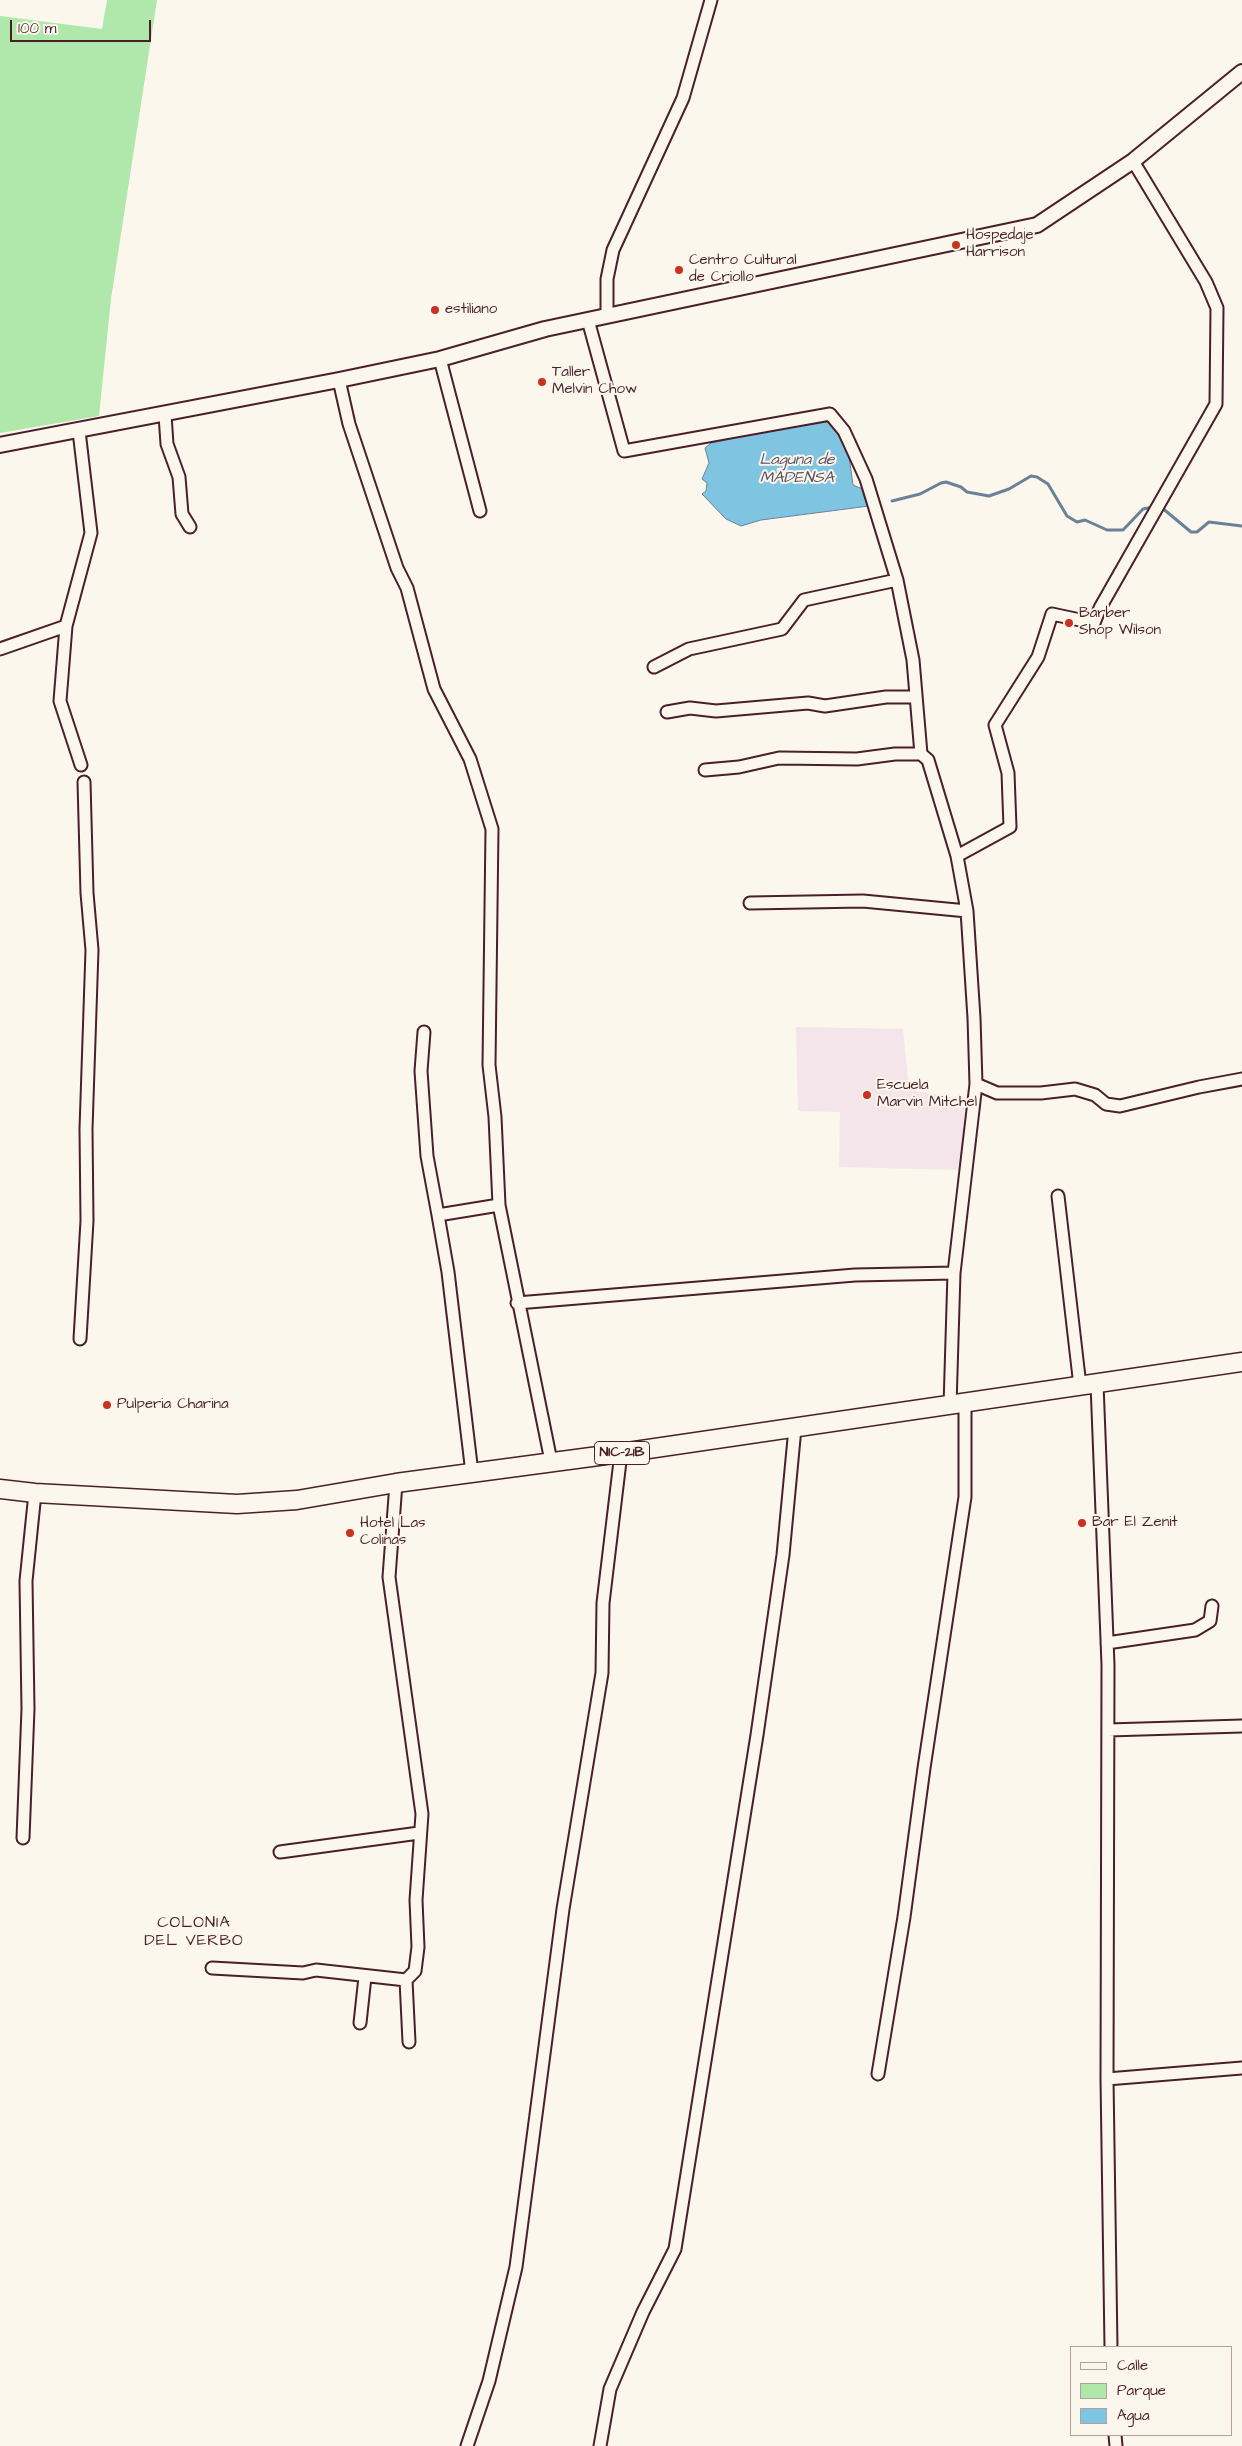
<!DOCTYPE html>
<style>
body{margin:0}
#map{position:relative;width:1242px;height:2446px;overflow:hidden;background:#fbf7ec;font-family:"Architects Daughter",sans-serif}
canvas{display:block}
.legend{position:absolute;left:1070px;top:2346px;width:162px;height:90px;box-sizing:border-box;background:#fbf7ec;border:1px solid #b4a19f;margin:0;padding:6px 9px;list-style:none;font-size:15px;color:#4a1f2b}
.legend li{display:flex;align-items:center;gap:10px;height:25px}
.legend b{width:25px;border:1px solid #b4a19f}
.scale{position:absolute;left:10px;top:20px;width:141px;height:22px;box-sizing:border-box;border:2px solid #4a1f2b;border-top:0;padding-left:6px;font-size:15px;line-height:18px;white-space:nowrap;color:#4a1f2b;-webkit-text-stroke:4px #fbf7ec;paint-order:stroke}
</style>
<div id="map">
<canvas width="1242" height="2446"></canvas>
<ul class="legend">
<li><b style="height:6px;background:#fbf7ec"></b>Calle</li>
<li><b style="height:14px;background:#b0e8ac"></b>Parque</li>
<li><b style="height:14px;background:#7fc4e0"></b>Agua</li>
</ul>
<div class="scale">100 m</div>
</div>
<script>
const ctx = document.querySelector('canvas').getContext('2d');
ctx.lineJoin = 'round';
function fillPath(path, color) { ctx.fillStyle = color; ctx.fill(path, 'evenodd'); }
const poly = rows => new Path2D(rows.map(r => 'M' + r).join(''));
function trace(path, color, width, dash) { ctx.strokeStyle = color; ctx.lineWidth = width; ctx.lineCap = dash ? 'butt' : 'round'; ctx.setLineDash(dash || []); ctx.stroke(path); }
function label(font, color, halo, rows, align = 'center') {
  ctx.font = font + ' "Architects Daughter",sans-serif'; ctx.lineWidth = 4; ctx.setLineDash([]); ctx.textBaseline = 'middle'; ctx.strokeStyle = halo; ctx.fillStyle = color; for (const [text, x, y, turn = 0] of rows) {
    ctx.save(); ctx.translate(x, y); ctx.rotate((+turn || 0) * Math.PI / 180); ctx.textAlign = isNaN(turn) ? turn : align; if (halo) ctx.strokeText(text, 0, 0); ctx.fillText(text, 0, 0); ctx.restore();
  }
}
fillPath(poly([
 [796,1027,903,1029,909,1090,965,1099,961,1170,839,1167,840,1112,798,1111]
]), '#f3e5e9');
fillPath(poly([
 [107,0,157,0,111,299,99,416,0,433,0,16,102,29]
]), '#b0e8ac');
const water = poly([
 [827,422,840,433,848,449,853,485,865,490,869,506,761,520,741,526,726,519,702,494,706,491,707,483,702,479,709,463,705,448,711,443,768,430,827,422]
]);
fillPath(water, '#7fc4e0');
trace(water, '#6a8298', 1);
trace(poly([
 [892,501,920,494,941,483,946,482,961,487,967,492,989,496,1009,489,1031,476,1037,477,1048,484,1067,516,1077,522,1085,520,1107,530,1123,530,1143,509,1153,507],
 [1161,507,1191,532,1197,532,1209,522,1242,526]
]), '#6a8298', 3);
const minor = poly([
 [607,316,607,279,613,250,683,98,711,0],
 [588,320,624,451,830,414,844,431,866,479,897,580,913,660,921,754,928,760,957,856],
 [440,359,480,511],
 [339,380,349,424,397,568,407,588,434,689,470,759,492,829,489,1065,495,1117,499,1205,551,1461],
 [165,415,167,444,179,477,182,514,190,527],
 [79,431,91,533,66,626,60,701,81,765],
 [0,649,66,626],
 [654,667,689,649,782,629,804,600,897,580],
 [667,712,690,708,716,711,808,703,825,706,886,697,915,697],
 [705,770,739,767,779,758,857,759,895,754,921,754],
 [750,903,863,901,967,911],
 [424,1032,421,1071,427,1156,438,1215],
 [976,1084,997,1093,1041,1093,1075,1089,1095,1095,1106,1104,1120,1106,1199,1087,1242,1079],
 [1058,1196,1080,1386],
 [517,1303,855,1275,954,1273],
 [80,1339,87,1221,86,1129,92,950,87,893,84,782],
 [1097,1384,1108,1665,1107,2079,1111,2347],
 [950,1406,954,1273,976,1084,974,1018,967,911,957,856,1010,827,1008,773,995,725,1038,657,1052,614,1094,623,1100,608,1216,404,1217,308,1206,282,1133,161],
 [472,1473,448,1272,438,1215,499,1205],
 [1107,1643,1195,1630,1210,1621,1212,1606],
 [1108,1730,1242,1726],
 [23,1838,28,1709,26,1581,35,1493],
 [280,1852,419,1833],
 [212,1968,303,1973,316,1970,406,1980,415,1971,418,1947,416,1900,422,1814,389,1577,396,1483],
 [406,1980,409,2042],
 [360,2023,365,1977],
 [878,2074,904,1917,924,1768,965,1497,965,1404],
 [1107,2079,1242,2068],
 [1115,2435,1116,2446],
 [467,2446,489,2381,516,2267,563,1909,602,1673,603,1603,621,1453],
 [600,2446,610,2389,643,2312,675,2249,757,1735,783,1555,795,1428]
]);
const tertiary = poly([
 [0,445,339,380,440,359,545,329,1037,225,1133,161,1242,72]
]);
const trunk = poly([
 [0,1489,35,1493,237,1504,297,1500,396,1483,621,1453,1242,1362]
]);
trace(minor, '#4a1f2b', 15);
trace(tertiary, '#4a1f2b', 18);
trace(trunk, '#4a1f2b', 21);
trace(minor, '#fbf7ec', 11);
trace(tertiary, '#fbf7ec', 14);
trace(trunk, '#fbf7ec', 18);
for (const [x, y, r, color] of [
 [956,245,5,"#c8321e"],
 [679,270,5,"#c8321e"],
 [435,310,5,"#c8321e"],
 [542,382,5,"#c8321e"],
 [1069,623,5,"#c8321e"],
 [867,1095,5,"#c8321e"],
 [107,1405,5,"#c8321e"],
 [1082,1523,5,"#c8321e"],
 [350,1533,5,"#c8321e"]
]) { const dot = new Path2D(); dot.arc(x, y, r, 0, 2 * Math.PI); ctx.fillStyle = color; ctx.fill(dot); trace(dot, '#fbf7ec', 2); }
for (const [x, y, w] of [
 [622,1453,55]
]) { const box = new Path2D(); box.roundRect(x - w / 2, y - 11.5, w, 23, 4); ctx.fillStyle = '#fbf7ec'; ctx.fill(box); trace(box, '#4a1f2b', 1); }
label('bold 14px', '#4a1f2b', null, [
 ["NIC-21B",622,1453]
]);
label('15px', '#4a1f2b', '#fbf7ec', [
 ["Hospedaje",966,236],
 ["Harrison",966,253],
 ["Centro Cultural",689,261],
 ["de Criollo",689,278],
 ["estiliano",445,310],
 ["Taller",552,373],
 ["Melvin Chow",552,390],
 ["Barber",1079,614],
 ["Shop Wilson",1079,631],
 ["Escuela",877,1086],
 ["Marvin Mitchel",877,1103],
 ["Pulperia Charina",117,1405],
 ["Bar El Zenit",1092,1523],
 ["Hotel Las",360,1524],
 ["Colinas",360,1541]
], 'left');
label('italic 16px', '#5a5161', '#fbf7ec', [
 ["Laguna de",797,461],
 ["MADENSA",797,479]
]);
ctx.letterSpacing = '1px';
label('16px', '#4a1f2b', '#fbf7ec', [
 ["COLONIA",194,1924],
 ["DEL VERBO",194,1942]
]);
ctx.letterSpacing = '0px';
</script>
